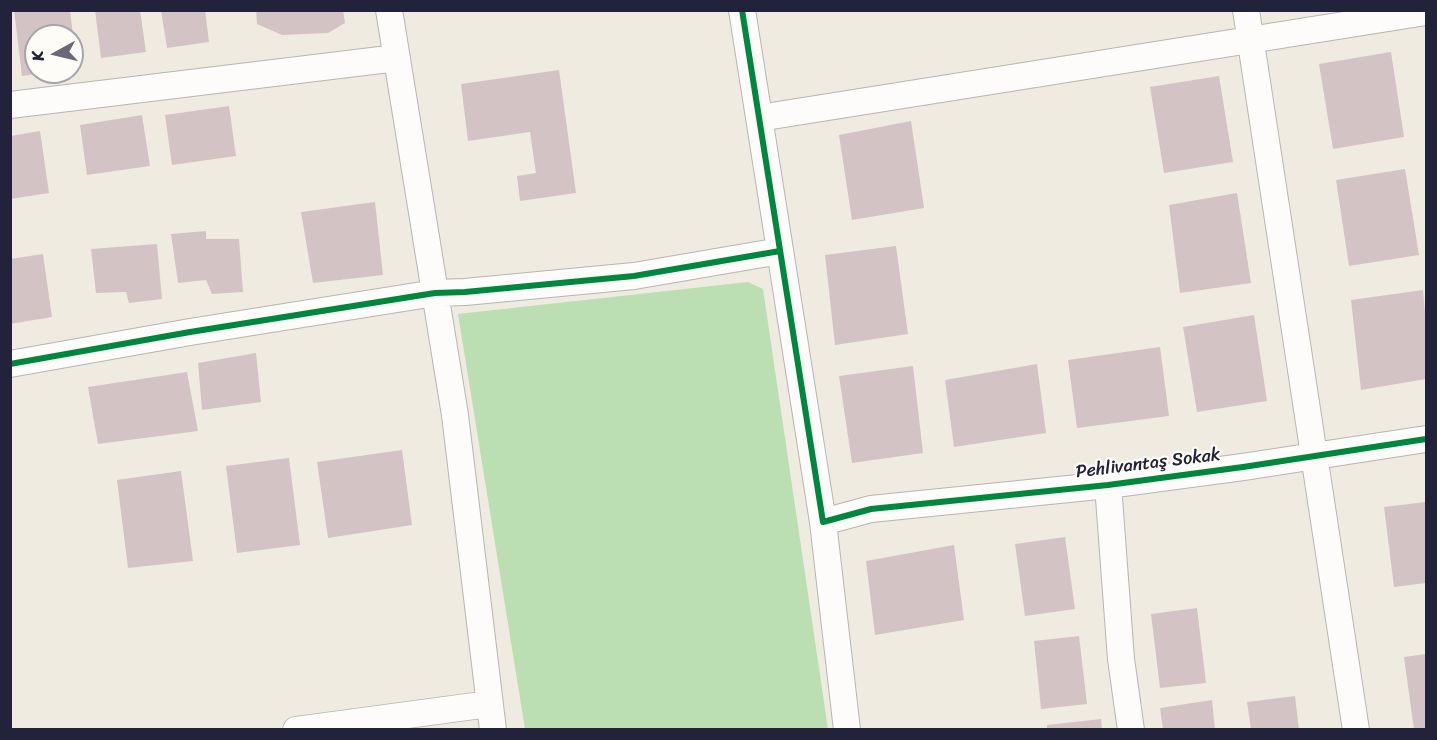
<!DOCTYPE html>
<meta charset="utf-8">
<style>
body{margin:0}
#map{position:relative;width:1437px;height:740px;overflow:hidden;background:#f0ebe1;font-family:Sriracha,sans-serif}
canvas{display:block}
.frame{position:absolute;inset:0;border:12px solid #22223b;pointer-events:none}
.north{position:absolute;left:24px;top:24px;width:60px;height:60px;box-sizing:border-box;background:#fdfcf7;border:2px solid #a5a5ac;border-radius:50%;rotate:262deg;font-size:16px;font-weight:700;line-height:24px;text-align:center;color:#22223b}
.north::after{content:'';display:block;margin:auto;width:21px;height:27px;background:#6a6875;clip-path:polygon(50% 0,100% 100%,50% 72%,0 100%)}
</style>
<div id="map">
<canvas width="1437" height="740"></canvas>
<div class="frame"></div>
<div class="north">K</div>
</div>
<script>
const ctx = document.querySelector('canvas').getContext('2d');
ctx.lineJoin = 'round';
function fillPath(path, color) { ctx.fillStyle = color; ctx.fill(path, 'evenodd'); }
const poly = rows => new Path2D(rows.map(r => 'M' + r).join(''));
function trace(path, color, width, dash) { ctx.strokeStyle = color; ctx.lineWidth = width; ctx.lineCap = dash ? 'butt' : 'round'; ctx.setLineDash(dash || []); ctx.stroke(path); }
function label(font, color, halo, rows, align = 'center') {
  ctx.font = font + ' Sriracha,sans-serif'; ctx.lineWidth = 4.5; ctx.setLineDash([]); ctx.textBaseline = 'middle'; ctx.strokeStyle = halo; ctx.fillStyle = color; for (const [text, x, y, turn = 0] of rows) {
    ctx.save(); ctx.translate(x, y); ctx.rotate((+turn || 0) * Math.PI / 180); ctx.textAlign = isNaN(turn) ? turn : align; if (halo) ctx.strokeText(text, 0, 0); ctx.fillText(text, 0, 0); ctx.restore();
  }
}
fillPath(poly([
 [748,282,763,289,828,729,525,729,458,314]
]), '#bbdeb2');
fillPath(poly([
 [14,10,70,10,73,36,36,36,36,74,22,76],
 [95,10,140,10,146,52,101,58],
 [161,10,205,10,209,42,167,48],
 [256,10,343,10,345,23,328,33,282,35,257,24],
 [72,38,77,69,72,69],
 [1391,52,1404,137,1333,149,1319,64],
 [559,70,576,193,520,201,517,176,536,173,530,132,468,141,461,84],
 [1219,76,1233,162,1164,173,1150,87],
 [229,106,236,156,172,165,165,115],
 [142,115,150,166,87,175,80,125],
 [911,121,924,208,852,220,839,135],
 [40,131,49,193,10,199,10,136],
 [1405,169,1419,255,1349,266,1336,180],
 [1237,193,1251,283,1180,293,1169,205],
 [375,202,383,275,313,283,301,212],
 [206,231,206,239,239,239,243,292,212,294,206,280,178,283,171,234],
 [157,244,162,299,129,303,126,292,96,293,91,249],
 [896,246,908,334,835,345,825,255],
 [43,254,52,317,10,324,10,259],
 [1423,290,1426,323,1426,379,1361,390,1351,300],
 [1254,315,1267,401,1197,412,1183,327],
 [1160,347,1169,416,1077,428,1068,360],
 [256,353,261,402,202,410,198,363],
 [1037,364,1046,433,954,447,945,380],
 [913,366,923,453,852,463,839,376],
 [187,372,198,431,98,444,88,387],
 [402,450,412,525,328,538,317,462],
 [289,458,300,545,237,553,226,466],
 [181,471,193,561,128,568,117,480],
 [1426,502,1426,583,1394,587,1384,507],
 [1065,537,1075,609,1025,616,1015,544],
 [954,545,964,620,875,635,866,561],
 [1197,608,1206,683,1160,688,1151,614],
 [1079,636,1087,704,1041,709,1034,641],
 [1426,654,1426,730,1414,730,1404,657],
 [1295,696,1299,730,1251,730,1247,702],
 [1212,700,1215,730,1163,730,1160,708],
 [1101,719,1102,730,1047,730,1047,725]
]), '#d4c3c5');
const minor = poly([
 [389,10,455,415,493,730],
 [742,10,823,522,871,509,1108,485,1243,467,1426,439],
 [1246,10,1356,730],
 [10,105,397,58],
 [759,118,1426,12],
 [10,364,190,332,435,293,465,292,634,276,780,251],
 [1108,485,1121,659,1131,730],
 [823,522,847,730],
 [296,730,489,704]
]);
trace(minor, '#b8b5b1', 28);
trace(minor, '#fdfcfa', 26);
trace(poly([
 [742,10,823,522,871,509,1108,485,1243,467,1426,439],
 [10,364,190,332,435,293,465,292,634,276,780,251]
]), '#00873e', 6);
label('18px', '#22223b', '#fdfcf7', [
 ["Pehlivantaş Sokak",1148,464,-7]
]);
</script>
